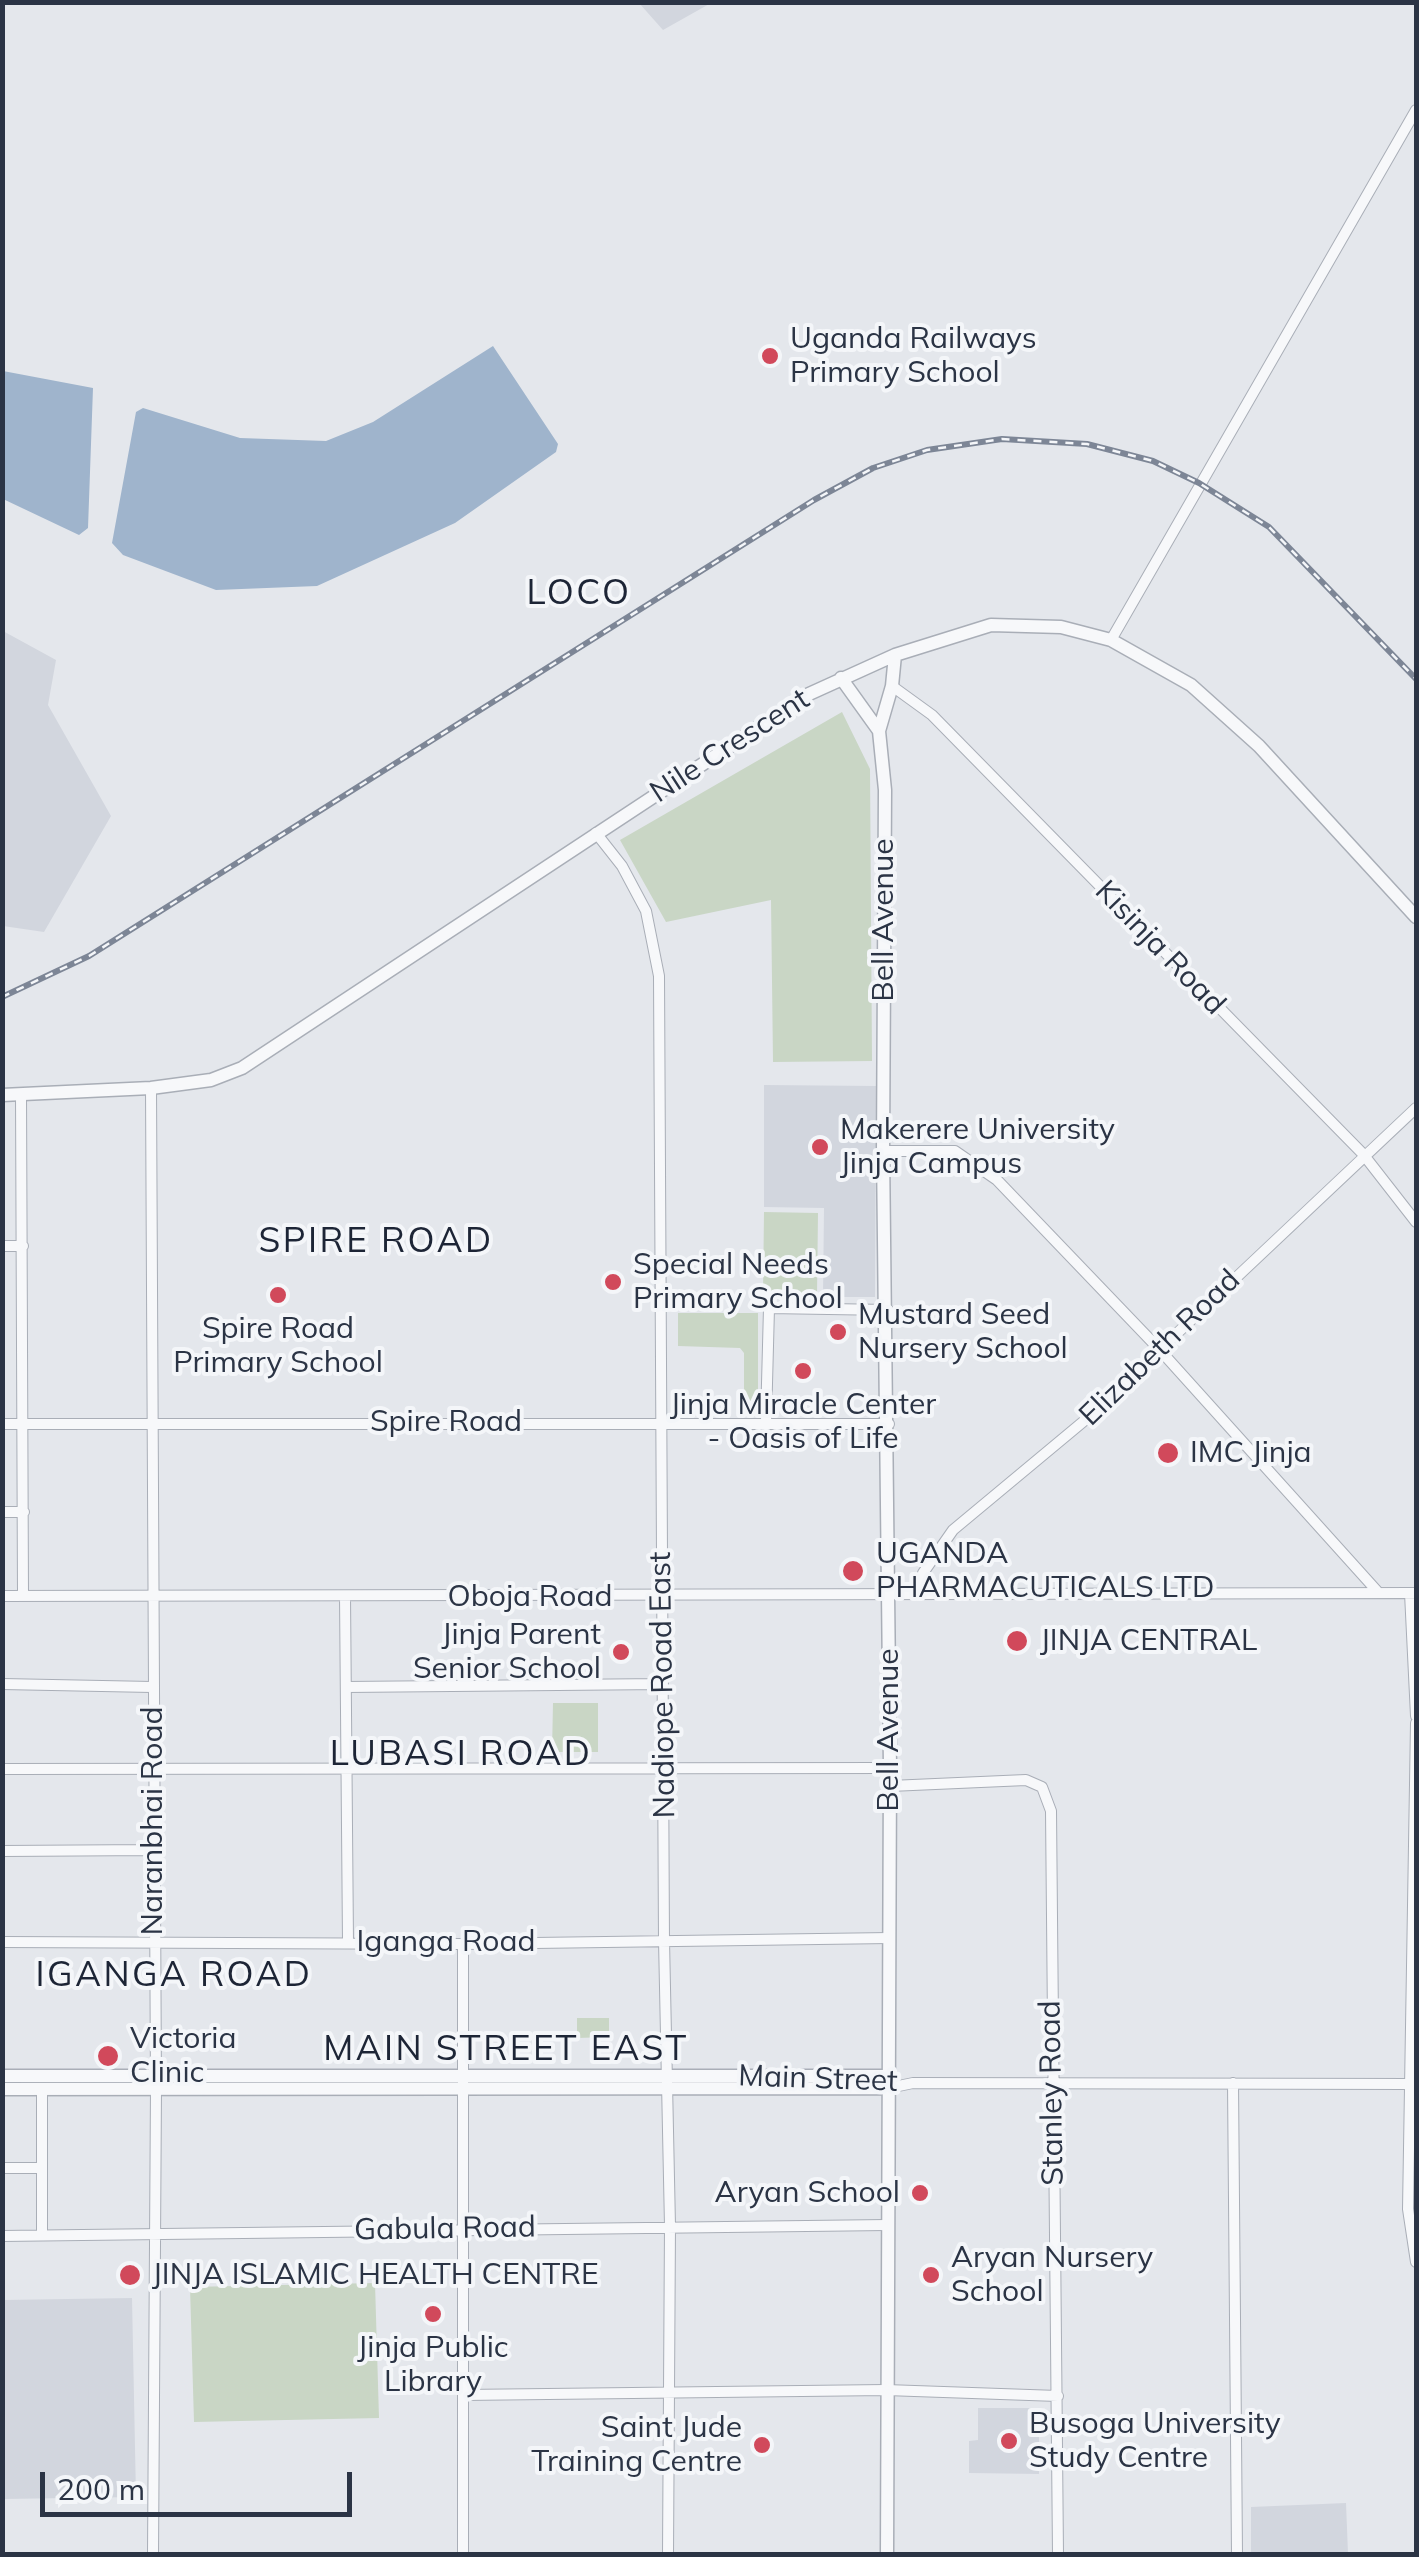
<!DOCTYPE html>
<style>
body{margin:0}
#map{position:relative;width:1419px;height:2557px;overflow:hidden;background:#e4e7ec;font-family:Mulish,sans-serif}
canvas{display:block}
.frame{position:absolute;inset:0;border:5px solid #2b3445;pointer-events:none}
.scale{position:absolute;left:40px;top:2472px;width:312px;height:45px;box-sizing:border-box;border:5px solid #2b3445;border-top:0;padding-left:12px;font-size:30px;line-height:35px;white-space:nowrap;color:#2b3445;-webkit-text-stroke:8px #f4f6f9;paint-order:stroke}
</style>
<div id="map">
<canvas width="1419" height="2557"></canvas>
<div class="frame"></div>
<div class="scale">200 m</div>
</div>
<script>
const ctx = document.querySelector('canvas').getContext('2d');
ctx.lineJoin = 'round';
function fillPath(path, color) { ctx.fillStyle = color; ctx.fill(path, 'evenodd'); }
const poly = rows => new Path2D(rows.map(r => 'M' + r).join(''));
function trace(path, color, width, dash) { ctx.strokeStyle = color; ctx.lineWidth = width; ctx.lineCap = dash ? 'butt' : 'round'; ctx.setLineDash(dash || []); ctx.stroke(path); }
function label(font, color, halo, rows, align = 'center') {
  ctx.font = font + ' Mulish,sans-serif'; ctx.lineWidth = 8; ctx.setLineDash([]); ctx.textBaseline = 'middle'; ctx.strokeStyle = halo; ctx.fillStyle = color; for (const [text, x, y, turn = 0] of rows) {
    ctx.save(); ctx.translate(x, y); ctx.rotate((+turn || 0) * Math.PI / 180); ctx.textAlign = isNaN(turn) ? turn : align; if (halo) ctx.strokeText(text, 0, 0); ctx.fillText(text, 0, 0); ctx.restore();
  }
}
fillPath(poly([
 [639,3,711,3,663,30],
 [3,631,56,660,48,705,111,816,44,932,3,926],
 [764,1085,876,1086,875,1297,823,1297,824,1208,764,1207],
 [132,2298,136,2497,3,2499,3,2300],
 [978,2408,1039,2408,1039,2474,969,2473,969,2441,978,2440],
 [1346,2503,1348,2554,1251,2554,1251,2507]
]), '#d2d6de');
fillPath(poly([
 [842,712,870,769,872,1061,773,1062,771,900,666,922,620,840],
 [764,1212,818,1213,817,1295,763,1294],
 [678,1313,758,1313,758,1404,744,1404,744,1353,740,1348,678,1346],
 [553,1703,598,1703,598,1752,552,1752],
 [577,2018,609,2018,609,2037,577,2038],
 [375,2283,379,2418,194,2422,190,2287]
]), '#c9d6c5');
fillPath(poly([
 [493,346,558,444,556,452,455,523,317,586,216,590,123,555,112,543,136,412,143,408,240,438,326,441,373,422],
 [3,371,93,388,88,528,79,535,3,499]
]), '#9fb4cc');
const minor = poly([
 [1111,640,1416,110],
 [892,686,932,715,1363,1154,1416,1222],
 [596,833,622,866,646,911,659,976,664,1940,670,2226,668,2554],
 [151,1088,156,2088,153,2554],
 [21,1094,23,1596],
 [883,1151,955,1151,997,1180,1159,1349,1377,1591],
 [2,1246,23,1246],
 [766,1421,769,1308,888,1310],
 [2,1424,889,1424],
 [2,1512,24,1512],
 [1410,1593,1416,1716],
 [923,1594,923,1573,953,1530,1084,1421,1416,1108],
 [2,1596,1416,1593],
 [345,1596,348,1942],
 [2,1684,152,1687],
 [346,1687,663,1684],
 [1416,1723,1408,2209,1416,2262],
 [2,1769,890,1768],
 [890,1786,1026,1780,1042,1787,1051,1811,1058,2554],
 [2,1851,153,1850],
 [2,1942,463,1944,890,1938],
 [463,1944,463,2554],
 [1233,2083,1237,2554],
 [889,2088,913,2083,1409,2084],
 [2,2168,42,2168],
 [42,2235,42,2088],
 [2,2236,887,2225],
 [463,2395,886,2390,1058,2396]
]);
const tertiary = poly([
 [841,678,879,731,885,790,883,1151,890,1768,887,2554],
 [879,731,892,686,895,655],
 [2,1095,151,1088,211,1080,242,1068,809,694,895,655,991,625,1061,627,1111,640,1191,685,1259,746,1416,917],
 [2,2076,889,2076],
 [2,2089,889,2088]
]);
trace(minor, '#a9aeb7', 12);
trace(tertiary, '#a9aeb7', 15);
trace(minor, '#f7f8fa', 10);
trace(tertiary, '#f7f8fa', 12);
const rail = poly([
 [2,997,89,956,814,500,873,468,927,450,1002,439,1087,444,1153,461,1199,483,1269,527,1416,679]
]);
trace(rail, '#7d8696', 6);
trace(rail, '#f4f6f9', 2.5, [8]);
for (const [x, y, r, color] of [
 [770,356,10,"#d1495b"],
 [820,1147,10,"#d1495b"],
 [613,1282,10,"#d1495b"],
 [278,1295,10,"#d1495b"],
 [838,1332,10,"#d1495b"],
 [803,1371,10,"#d1495b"],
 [1168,1453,12,"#d1495b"],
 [853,1571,12,"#d1495b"],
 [1017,1641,12,"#d1495b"],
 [621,1652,10,"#d1495b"],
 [108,2056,12,"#d1495b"],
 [920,2193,10,"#d1495b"],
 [130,2275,12,"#d1495b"],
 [931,2275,10,"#d1495b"],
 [433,2314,10,"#d1495b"],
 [1009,2441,10,"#d1495b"],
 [762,2445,10,"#d1495b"]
]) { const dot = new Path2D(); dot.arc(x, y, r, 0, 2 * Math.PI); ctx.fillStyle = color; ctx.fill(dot); trace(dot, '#f4f6f9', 4); }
label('30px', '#2b3445', '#f4f6f9', [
 ["Uganda Railways",790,339],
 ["Primary School",790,373],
 ["Makerere University",840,1130],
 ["Jinja Campus",840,1164],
 ["Special Needs",633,1265],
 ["Primary School",633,1299],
 ["Mustard Seed",858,1315],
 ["Nursery School",858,1349],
 ["Spire Road",278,1329,"center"],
 ["Primary School",278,1363,"center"],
 ["Jinja Miracle Center",803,1405,"center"],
 ["- Oasis of Life",803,1439,"center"],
 ["IMC Jinja",1190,1453],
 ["UGANDA",876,1554],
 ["PHARMACUTICALS LTD",876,1588],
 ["Jinja Parent",601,1635,"right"],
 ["Senior School",601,1669,"right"],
 ["JINJA CENTRAL",1040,1641],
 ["Victoria",130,2039],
 ["Clinic",130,2073],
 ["Aryan School",900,2193,"right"],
 ["Aryan Nursery",951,2258],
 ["School",951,2292],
 ["JINJA ISLAMIC HEALTH CENTRE",152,2275],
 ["Jinja Public",433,2348,"center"],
 ["Library",433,2382,"center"],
 ["Busoga University",1029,2424],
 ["Study Centre",1029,2458],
 ["Saint Jude",742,2428,"right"],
 ["Training Centre",742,2462,"right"]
], 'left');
label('30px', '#2b3445', '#f4f6f9', [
 ["Nile Crescent",730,746,-33],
 ["Bell Avenue",884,920,-90],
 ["Kisinja Road",1160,948,46],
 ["Elizabeth Road",1160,1348,-44],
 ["Spire Road",446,1422],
 ["Oboja Road",530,1597],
 ["Nadiope Road East",663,1685,-91],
 ["Bell Avenue",889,1730,-90],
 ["Naranbhai Road",153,1821,-90],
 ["Iganga Road",446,1942],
 ["Main Street",818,2079,2],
 ["Stanley Road",1052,2093,-91],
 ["Gabula Road",445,2229,-1]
]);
ctx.letterSpacing = '2.5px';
label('35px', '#1d2536', '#f4f6f9', [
 ["LOCO",579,593],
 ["SPIRE ROAD",376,1241],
 ["LUBASI ROAD",461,1754],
 ["IGANGA ROAD",174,1975],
 ["MAIN STREET EAST",506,2049]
]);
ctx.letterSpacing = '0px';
</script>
